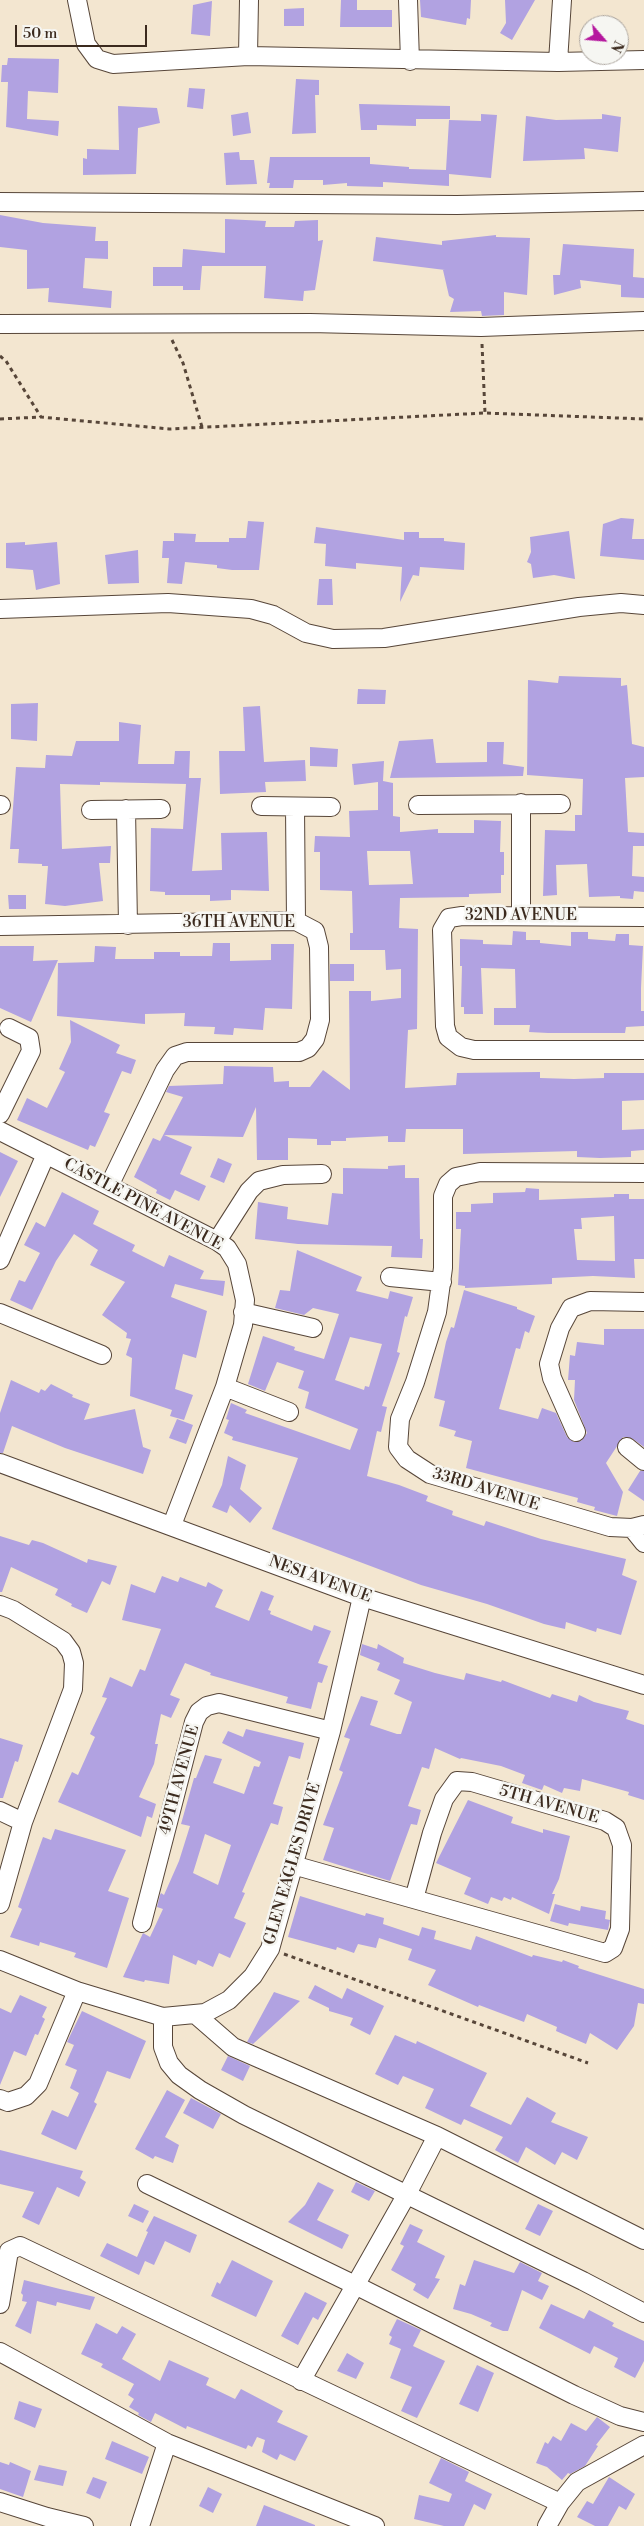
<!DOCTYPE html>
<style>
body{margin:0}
#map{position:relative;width:644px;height:2526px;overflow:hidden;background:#f3e6d0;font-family:"Libre Bodoni",serif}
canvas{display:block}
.north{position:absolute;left:579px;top:15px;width:50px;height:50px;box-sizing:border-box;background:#f6f6f2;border:1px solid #aba49d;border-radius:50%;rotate:117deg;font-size:14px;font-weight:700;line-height:20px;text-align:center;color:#3b2a1e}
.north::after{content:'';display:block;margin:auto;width:18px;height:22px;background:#b5179e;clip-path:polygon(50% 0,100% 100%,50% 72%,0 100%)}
.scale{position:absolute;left:15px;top:25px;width:132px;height:22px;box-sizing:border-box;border:2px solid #3b2a1e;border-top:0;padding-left:6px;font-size:15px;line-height:18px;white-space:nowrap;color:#3b2a1e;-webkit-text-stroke:4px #f6f6f2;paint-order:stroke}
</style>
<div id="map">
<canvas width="644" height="2526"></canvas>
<div class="north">N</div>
<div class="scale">50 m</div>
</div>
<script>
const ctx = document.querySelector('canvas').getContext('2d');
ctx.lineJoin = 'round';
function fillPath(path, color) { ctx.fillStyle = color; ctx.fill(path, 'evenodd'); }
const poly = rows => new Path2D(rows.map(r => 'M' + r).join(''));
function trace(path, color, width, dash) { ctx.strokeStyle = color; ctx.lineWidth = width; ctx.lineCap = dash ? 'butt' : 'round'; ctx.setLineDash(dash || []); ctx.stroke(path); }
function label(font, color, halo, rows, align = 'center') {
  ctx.font = font + ' "Libre Bodoni",serif'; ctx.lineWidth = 5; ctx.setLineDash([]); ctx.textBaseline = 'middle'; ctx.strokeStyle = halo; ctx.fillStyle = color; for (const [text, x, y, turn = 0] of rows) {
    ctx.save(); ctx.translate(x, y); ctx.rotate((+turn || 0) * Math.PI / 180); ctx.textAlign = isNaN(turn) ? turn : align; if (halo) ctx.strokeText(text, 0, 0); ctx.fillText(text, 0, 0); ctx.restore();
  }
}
fillPath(poly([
 [341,0,357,0,357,10,392,10,392,27,340,27],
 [420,0,471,0,470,19,467,18,466,25,421,17],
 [505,0,535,0,512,40,500,33,506,23],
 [212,1,210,36,191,34,193,5],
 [304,8,304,26,284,26,284,9],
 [8,58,59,59,58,93,28,91,27,119,59,121,58,136,6,127,8,82,1,82,2,65,7,65],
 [296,79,319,80,319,95,315,95,316,133,292,134],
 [189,88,205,89,203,109,187,107],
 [359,104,450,106,450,119,416,119,416,126,377,125,377,130,361,130],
 [118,106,157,108,160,123,138,128,136,174,83,175,83,158,87,159,87,149,119,150],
 [248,112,251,133,233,136,231,115],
 [481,114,497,115,491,178,449,174,449,186,383,182,383,187,347,186,347,183,323,185,323,180,294,180,293,188,269,188,270,183,267,183,270,157,370,157,370,164,409,167,409,169,446,170,449,120,481,121],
 [602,114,621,117,618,152,584,148,585,159,523,161,526,116,556,120,602,119],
 [239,152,240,160,254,160,257,184,226,185,224,153],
 [0,215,43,223,96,227,95,241,108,241,108,259,85,258,83,288,112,291,111,308,48,302,49,288,27,289,27,250,0,247],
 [225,219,266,221,265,227,294,227,295,221,318,220,318,241,323,240,315,290,304,291,303,301,264,298,266,266,202,266,200,290,183,290,183,286,153,286,153,267,182,267,183,249,225,253],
 [496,235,496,237,530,238,527,295,504,292,504,315,482,316,481,311,450,312,454,299,449,296,443,270,445,270,373,261,376,237,442,245,442,241],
 [563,244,634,249,633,277,644,278,644,298,621,297,621,285,580,280,581,288,554,295,553,275,560,275],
 [621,518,634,519,632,539,644,539,644,560,600,556,603,524],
 [248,521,264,522,259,570,232,570,217,568,217,565,185,562,182,584,167,583,169,558,162,558,163,541,174,541,174,533,196,534,195,542,229,542,229,538,246,538],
 [316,527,404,540,404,532,419,532,419,538,444,538,444,541,465,543,464,570,420,567,419,576,413,575,400,602,402,567,356,563,356,569,325,566,326,544,314,543],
 [569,531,575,579,554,575,533,578,531,564,527,562,531,552,530,537],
 [25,542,25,545,57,542,60,584,36,590,33,570,6,568,6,543],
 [138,550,139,583,108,584,105,555],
 [319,579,332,579,333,605,317,605],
 [559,676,621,678,621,686,627,685,632,744,644,747,644,777,625,778,628,832,644,833,644,846,633,846,632,876,644,877,644,892,634,891,633,899,620,898,620,896,589,897,587,864,556,865,557,895,543,896,545,830,575,831,575,815,582,815,583,779,527,775,528,680,558,683],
 [358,689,386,690,385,704,357,704],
 [38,703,37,741,11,739,11,704],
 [260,706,264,762,305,760,306,781,265,782,266,792,220,794,219,751,245,751,243,707],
 [119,722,141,725,138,764,174,764,175,751,190,751,189,778,201,778,192,871,222,870,221,833,267,832,269,891,231,890,231,900,210,901,210,895,165,895,165,892,150,891,151,828,183,829,186,784,100,782,100,785,60,784,62,849,111,846,110,863,99,863,103,901,65,906,45,904,48,866,42,866,42,864,18,863,19,849,10,849,16,767,45,768,46,755,72,756,76,741,119,741],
 [433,739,436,763,487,762,487,742,504,742,503,764,524,767,523,776,390,778,399,741],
 [310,747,338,749,337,767,310,766],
 [384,761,383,781,393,783,393,816,400,817,400,832,438,829,438,833,474,833,474,820,501,821,500,852,504,852,504,875,501,875,501,893,469,894,469,897,400,898,399,928,418,929,417,1029,408,1030,405,1088,456,1085,457,1073,540,1072,540,1078,574,1079,604,1078,604,1073,644,1073,644,1100,622,1101,622,1130,644,1129,644,1150,631,1151,631,1157,600,1158,577,1157,577,1151,463,1154,463,1129,406,1129,405,1142,388,1142,388,1136,346,1138,346,1141,331,1141,331,1145,317,1145,317,1139,288,1138,288,1160,257,1160,256,1107,243,1137,164,1135,192,1147,180,1174,206,1186,199,1201,175,1190,170,1200,156,1193,157,1190,134,1177,153,1138,160,1141,183,1097,166,1092,169,1086,223,1084,224,1066,273,1067,274,1082,289,1081,289,1087,310,1087,323,1070,350,1090,349,991,371,991,371,1001,401,998,401,969,386,970,385,950,350,950,350,933,353,933,352,891,320,890,320,852,314,852,315,836,350,837,349,811,378,810,378,782,354,785,352,764],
 [367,851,410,851,413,884,369,885],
 [8,895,26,895,26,909,9,909],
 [513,931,526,932,526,940,540,940,540,943,571,946,571,932,588,932,588,939,615,941,616,934,629,934,629,945,643,946,641,988,641,1011,644,1011,644,1026,626,1027,625,1033,548,1033,529,1032,530,1025,494,1025,494,1008,516,1008,515,969,481,968,483,1014,464,1014,464,1007,461,1007,462,966,460,966,460,939,483,940,483,944,512,945],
 [213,943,230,943,230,961,271,960,271,944,294,944,292,1009,265,1008,263,1030,234,1028,233,1035,214,1034,215,1027,184,1026,185,1013,145,1014,145,1024,57,1016,58,963,94,962,95,946,116,947,115,959,154,959,154,952,180,952,180,956,212,956],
 [0,946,34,946,33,961,58,960,31,1022,0,1008],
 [330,964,354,964,354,981,330,981],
 [70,1020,120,1045,116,1053,136,1060,131,1074,122,1071,104,1112,110,1114,95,1147,90,1145,88,1150,17,1120,27,1098,47,1108,65,1072,59,1069,71,1042],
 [0,1152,18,1161,0,1197],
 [218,1158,232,1164,224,1183,210,1177],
 [405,1165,405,1178,419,1178,420,1239,423,1239,422,1258,391,1257,392,1246,298,1244,255,1239,258,1202,288,1207,287,1219,328,1225,332,1193,343,1194,343,1168,388,1169,388,1166],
 [526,1188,539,1189,539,1200,614,1197,614,1194,629,1194,629,1199,644,1199,644,1259,634,1259,635,1278,593,1276,552,1278,552,1284,465,1288,465,1286,458,1285,461,1229,456,1229,456,1212,471,1212,471,1204,493,1203,493,1193,525,1192],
 [614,1216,615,1261,577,1260,574,1229,582,1229,581,1218],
 [62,1192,99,1211,93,1224,135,1245,132,1251,164,1267,169,1255,204,1271,200,1279,225,1281,223,1296,175,1284,171,1297,207,1311,196,1358,183,1354,175,1389,193,1395,184,1420,170,1416,172,1410,130,1396,132,1358,126,1355,131,1339,126,1338,127,1333,102,1315,125,1282,90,1265,98,1250,74,1234,56,1261,32,1310,10,1300,19,1280,25,1282,40,1253,24,1245,36,1222,45,1227],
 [297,1250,362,1277,356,1291,388,1299,390,1291,413,1297,407,1317,405,1316,397,1352,400,1353,382,1406,387,1407,381,1432,377,1431,367,1476,399,1485,428,1496,426,1501,453,1511,452,1515,484,1526,486,1521,541,1539,626,1559,622,1575,637,1581,621,1635,597,1628,596,1632,566,1622,565,1629,544,1624,487,1604,421,1585,272,1529,298,1458,232,1440,233,1437,224,1433,229,1420,226,1419,231,1403,247,1410,245,1413,350,1450,358,1429,305,1408,309,1392,298,1388,304,1371,277,1362,265,1391,248,1384,263,1336,295,1347,294,1350,324,1359,339,1314,313,1308,304,1315,275,1308,280,1290,290,1291],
 [350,1337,382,1344,369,1387,365,1386,364,1390,335,1380],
 [464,1290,517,1307,517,1309,535,1316,529,1333,525,1331,520,1349,516,1348,499,1409,538,1419,542,1408,556,1413,567,1437,574,1442,581,1441,587,1433,574,1400,575,1380,568,1380,570,1355,575,1356,577,1342,604,1345,604,1329,644,1329,644,1447,633,1439,623,1437,606,1463,623,1492,617,1516,594,1510,595,1507,577,1502,578,1498,466,1468,472,1441,454,1436,456,1431,439,1426,445,1401,434,1398,446,1342,451,1327,454,1328],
 [11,1380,39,1393,41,1389,45,1391,51,1384,73,1395,72,1397,90,1404,84,1420,135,1409,143,1447,151,1450,143,1474,65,1448,12,1426,3,1453,0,1453,0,1413],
 [177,1419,193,1425,186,1444,169,1438],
 [228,1456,246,1465,240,1489,262,1508,250,1523,230,1505,227,1513,212,1507,222,1485],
 [640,1471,644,1471,644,1501,628,1490],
 [0,1536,29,1545,32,1540,43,1543,87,1563,88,1559,117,1566,110,1585,102,1581,87,1613,71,1606,72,1604,55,1595,58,1589,11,1567,2,1592,0,1592],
 [162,1576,178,1582,180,1577,206,1587,208,1582,223,1590,215,1607,249,1621,261,1591,274,1596,268,1610,271,1611,270,1614,312,1631,314,1625,331,1631,318,1663,328,1666,322,1683,318,1682,311,1709,286,1703,288,1697,210,1675,211,1673,185,1663,170,1695,180,1699,171,1718,161,1714,155,1744,158,1744,154,1764,139,1797,156,1804,152,1818,147,1816,141,1837,58,1802,72,1772,78,1775,95,1737,90,1734,107,1698,102,1697,110,1677,132,1687,140,1669,145,1671,161,1629,122,1620,131,1584,155,1593],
 [362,1644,377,1649,378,1644,404,1658,403,1663,435,1673,464,1680,466,1673,501,1682,502,1680,550,1698,552,1694,577,1702,579,1695,594,1702,629,1711,626,1719,644,1725,644,1800,628,1795,629,1792,582,1779,580,1791,564,1788,562,1793,544,1785,542,1790,522,1783,525,1775,501,1766,461,1758,460,1759,435,1748,429,1769,422,1767,408,1806,421,1810,417,1825,411,1824,390,1881,323,1860,334,1828,323,1825,343,1772,339,1770,350,1739,344,1737,361,1696,378,1701,370,1725,397,1734,401,1734,412,1702,394,1694,400,1680,377,1670,380,1663,360,1655],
 [246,1729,304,1743,300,1759,289,1756,273,1804,283,1807,278,1825,271,1823,242,1892,245,1893,234,1918,246,1923,230,1958,219,1953,213,1967,198,1960,196,1965,173,1955,169,1984,145,1980,144,1982,123,1977,143,1933,150,1937,163,1909,157,1907,160,1895,161,1893,164,1895,179,1861,190,1826,181,1824,194,1778,196,1778,205,1755,222,1759,213,1783,244,1794,254,1766,259,1767,261,1762,222,1743,228,1731,243,1737],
 [205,1834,231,1845,218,1885,193,1873],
 [0,1738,23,1745,18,1762,15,1761,3,1798,0,1798],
 [468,1800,513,1817,511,1823,543,1833,543,1829,570,1836,559,1879,552,1894,555,1894,549,1914,512,1897,511,1900,504,1897,502,1901,491,1897,488,1904,464,1894,471,1878,436,1863],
 [55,1829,126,1850,108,1891,129,1898,107,1968,74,1957,76,1953,40,1942,39,1946,10,1937,22,1909,18,1907,43,1837,51,1840],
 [300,1896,365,1916,366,1913,384,1918,383,1924,419,1936,422,1927,436,1931,434,1939,471,1950,476,1936,532,1957,533,1955,562,1962,563,1960,579,1966,578,1968,644,1989,644,2004,638,2003,634,2026,617,2050,590,2033,586,2044,556,2031,557,2027,527,2014,524,2022,479,2005,478,2007,428,1985,436,1970,408,1960,412,1949,379,1938,376,1948,358,1944,354,1953,337,1947,336,1950,288,1937],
 [555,1904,580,1911,581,1906,606,1911,605,1919,610,1920,608,1930,569,1923,568,1926,550,1921],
 [315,1985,342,1999,347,1988,384,2006,370,2035,350,2025,353,2018,329,2011,329,2008,308,1998],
 [274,1992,300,2001,253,2044,247,2042],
 [20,1995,47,2007,42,2017,45,2019,38,2035,35,2034,26,2056,14,2051,0,2085,0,2008,11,2013],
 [82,2011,146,2041,130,2079,107,2071,94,2102,97,2104,76,2150,41,2134,52,2110,68,2117,79,2093,70,2088,77,2070,65,2065,74,2045,67,2042],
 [395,2035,416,2044,417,2041,487,2073,470,2106,511,2125,527,2097,556,2113,551,2122,588,2137,577,2160,562,2152,555,2165,526,2147,518,2163,495,2150,503,2137,464,2119,461,2125,425,2108,434,2089,403,2076,398,2085,375,2074],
 [228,2056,250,2066,243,2081,221,2070],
 [167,2090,185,2100,165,2137,179,2145,173,2163,155,2156,153,2159,135,2149],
 [191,2098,221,2114,213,2129,183,2113],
 [0,2150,83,2171,80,2178,86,2182,79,2197,57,2187,39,2225,22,2217,34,2192,0,2184],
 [318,2182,334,2190,317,2220,349,2235,342,2249,288,2222,305,2205],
 [356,2182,375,2191,369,2201,351,2192],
 [134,2204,149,2211,143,2223,128,2216],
 [538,2204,553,2211,540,2236,525,2229],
 [154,2216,197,2235,190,2253,165,2241,154,2265,145,2261,139,2275,100,2256,107,2243,137,2257,148,2232,146,2231],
 [410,2224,423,2230,417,2242,445,2256,435,2278,440,2279,428,2299,413,2290,416,2284,391,2270,404,2246,400,2244],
 [232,2260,273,2281,256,2317,211,2296,217,2282,220,2284],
 [474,2260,514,2273,520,2262,542,2273,538,2281,549,2286,542,2300,522,2290,508,2331,503,2331,490,2326,492,2323,471,2314,453,2309,460,2284,465,2286],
 [24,2280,60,2289,95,2297,90,2310,57,2302,56,2306,37,2301,31,2334,15,2326,27,2302,22,2301,23,2295,21,2293],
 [305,2292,327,2303,318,2320,313,2317,298,2345,281,2336],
 [551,2304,584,2319,589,2310,614,2323,612,2326,644,2341,644,2361,635,2378,614,2367,618,2358,594,2346,590,2354,539,2328],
 [397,2319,421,2330,413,2346,445,2361,417,2418,401,2411,412,2387,390,2378,401,2349,389,2344,392,2337,389,2335],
 [96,2323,117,2334,122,2326,136,2334,122,2359,160,2381,169,2360,209,2378,206,2385,235,2399,241,2389,283,2411,277,2422,308,2436,295,2461,280,2454,277,2460,262,2452,265,2440,257,2437,252,2447,248,2445,246,2449,187,2426,186,2429,155,2413,151,2422,138,2415,139,2413,129,2407,134,2399,128,2395,134,2384,101,2367,103,2364,81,2354],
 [347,2353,364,2363,356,2379,337,2371],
 [477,2365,494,2373,478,2412,459,2404],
 [19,2401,42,2409,35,2428,14,2419],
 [597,2417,610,2427,596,2445,598,2446,585,2466,570,2474,568,2473,562,2480,547,2467,536,2463,545,2442,548,2444,553,2436,561,2441,571,2423,586,2431],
 [112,2441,149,2457,142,2474,105,2459],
 [441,2458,469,2472,465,2481,492,2494,485,2510,474,2504,464,2526,444,2526,414,2519,419,2495,449,2502,452,2494,429,2483],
 [0,2462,9,2465,10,2462,31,2471,23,2497,0,2489],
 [39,2465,67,2471,63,2486,34,2480],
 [93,2477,107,2482,100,2499,86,2493],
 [609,2477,635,2494,626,2510,619,2506,608,2526,595,2526,577,2517,587,2501,593,2504],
 [208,2487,222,2494,213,2513,199,2506],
 [264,2505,315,2525,315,2526,256,2526]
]), '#b1a2e1');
const street = poly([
 [77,0,86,44,97,59,113,64,248,56,558,62,644,60],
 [408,0,410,61],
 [248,56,249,0],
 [558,62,562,0],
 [0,202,457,205,644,201],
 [0,324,310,323,481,327,644,321],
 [0,609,168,603,251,609,273,615,306,633,333,639,384,638,579,607,621,603,644,605],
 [0,805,1,805],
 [418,805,561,804],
 [261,806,331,807],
 [295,807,296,921],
 [126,809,128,925],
 [91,810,161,809],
 [521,915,521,803],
 [644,917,462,916,449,918,442,930,445,1026,448,1037,461,1047,474,1050,644,1050],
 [0,926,296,921,315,931,319,947,320,1020,315,1039,308,1048,299,1052,187,1052,175,1056,165,1070,109,1186],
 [0,1114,31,1051,29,1038,9,1028],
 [0,1131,217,1241,227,1248,237,1264,245,1300,243,1325,225,1387,172,1525],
 [644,1173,480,1172,456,1177,448,1184,443,1196,443,1268,437,1312,415,1382,400,1419,398,1447,407,1459,430,1474,610,1527,632,1528,644,1525],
 [217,1241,249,1191,259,1181,283,1175,322,1174],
 [0,1260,46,1154],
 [390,1277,442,1282],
 [243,1312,313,1328],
 [0,1313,102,1355],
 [225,1387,289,1412],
 [576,1432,552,1378,549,1364,560,1328,571,1308,590,1301,644,1302],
 [627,1447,644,1461],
 [0,1463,362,1597,644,1685],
 [632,1528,644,1543],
 [0,1605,13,1610,63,1641,71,1652,74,1663,73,1689,23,1822,0,1904],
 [0,1811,23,1822],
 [293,1865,605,1953,613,1948,620,1929,622,1845,616,1828,605,1821,472,1782,457,1781,444,1799,432,1833,414,1899],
 [142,1923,194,1722,199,1712,207,1706,219,1703,331,1731],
 [0,1960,77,1991,163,2017,205,2013,229,2000,253,1976,270,1949,331,1731,362,1597],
 [195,2014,233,2047,437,2136,644,2240],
 [163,2017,163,2047,169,2063,179,2075,200,2090,244,2115,583,2281,644,2313],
 [0,2099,8,2102,26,2096,38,2084,77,1991],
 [147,2184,355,2285,574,2395,620,2416,644,2422],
 [0,2304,9,2251,20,2246,560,2503],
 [0,2352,167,2443,375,2526],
 [301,2381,407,2194,437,2136],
 [0,2502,47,2517,84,2526],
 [140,2526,167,2443],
 [547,2526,560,2503,577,2482,644,2445]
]);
trace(street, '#574639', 20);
trace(poly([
 [172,340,183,363,202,427],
 [482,344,485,413],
 [0,356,6,361,41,417],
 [0,419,41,417,169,429,485,413,644,419],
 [284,1954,588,2063]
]), '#574639', 3, [4, 4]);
trace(street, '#fff', 18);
label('16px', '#3b2a1e', '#f6f6f2', [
 ["32ND AVENUE",521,916],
 ["36TH AVENUE",239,923],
 ["CASTLE PINE AVENUE",143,1205,28],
 ["33RD AVENUE",486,1490,17],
 ["NESI AVENUE",320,1580,20],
 ["49TH AVENUE",180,1780,-75],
 ["5TH AVENUE",549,1805,16],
 ["GLEN EAGLES DRIVE",293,1864,-74]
]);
</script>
